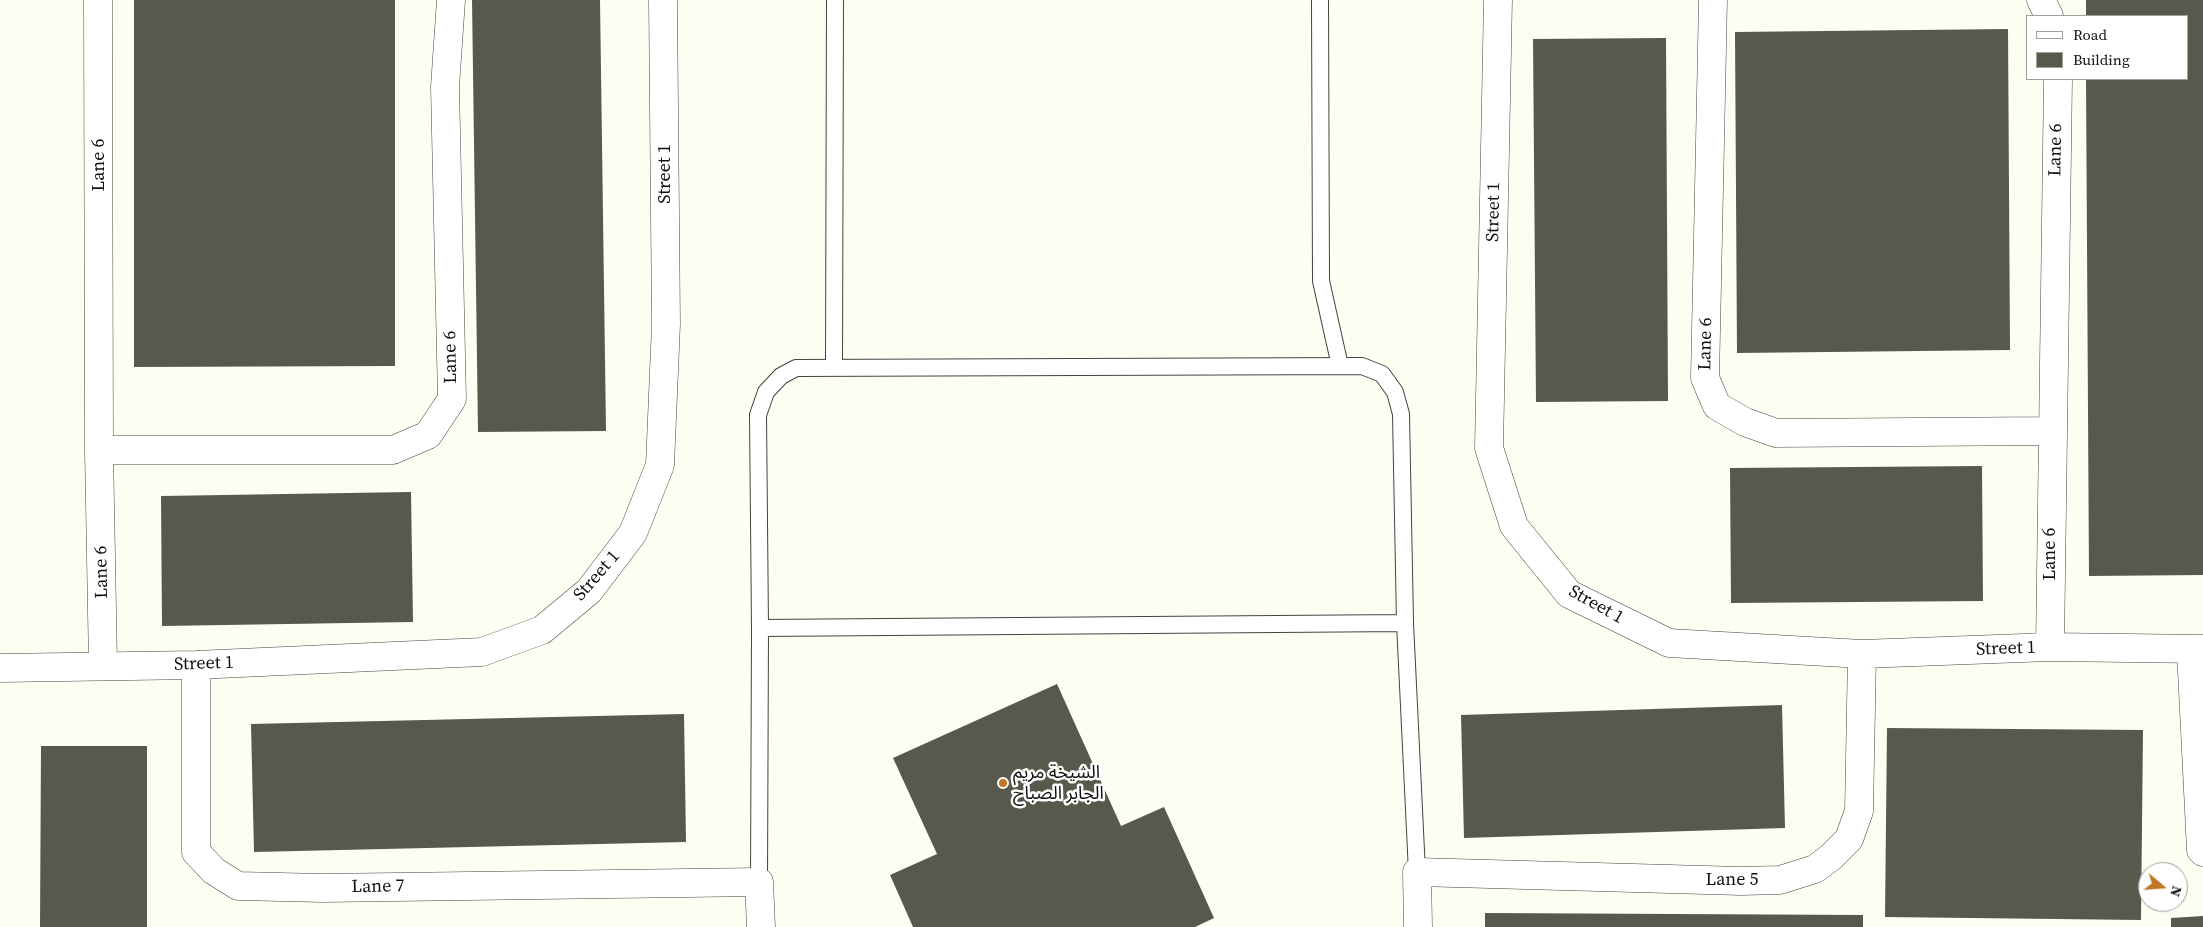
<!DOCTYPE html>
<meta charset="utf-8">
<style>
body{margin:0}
#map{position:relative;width:2203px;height:927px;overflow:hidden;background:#fafff2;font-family:"Source Serif 4",serif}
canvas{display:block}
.legend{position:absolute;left:2026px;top:15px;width:162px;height:65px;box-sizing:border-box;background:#fff;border:1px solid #9f9f9f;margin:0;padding:6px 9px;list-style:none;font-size:15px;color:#101010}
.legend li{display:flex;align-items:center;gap:10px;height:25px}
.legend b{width:25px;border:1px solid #9f9f9f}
.north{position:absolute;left:2138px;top:862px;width:50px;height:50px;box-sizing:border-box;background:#fff;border:1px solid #9f9f9f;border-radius:50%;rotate:108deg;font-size:14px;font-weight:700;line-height:20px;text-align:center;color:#101010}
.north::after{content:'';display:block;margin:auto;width:18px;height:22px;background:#c07627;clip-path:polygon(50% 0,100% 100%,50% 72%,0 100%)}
</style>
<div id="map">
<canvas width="2203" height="927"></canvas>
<ul class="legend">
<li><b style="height:6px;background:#fff"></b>Road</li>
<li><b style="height:14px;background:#58584c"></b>Building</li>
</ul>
<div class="north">N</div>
</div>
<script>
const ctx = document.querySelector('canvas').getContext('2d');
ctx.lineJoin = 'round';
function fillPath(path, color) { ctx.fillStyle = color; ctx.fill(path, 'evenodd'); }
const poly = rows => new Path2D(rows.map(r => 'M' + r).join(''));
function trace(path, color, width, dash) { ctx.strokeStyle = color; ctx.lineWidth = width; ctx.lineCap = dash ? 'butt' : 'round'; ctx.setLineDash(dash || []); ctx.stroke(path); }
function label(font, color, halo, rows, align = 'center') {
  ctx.font = font + ' "Source Serif 4","Noto Sans Arabic",serif'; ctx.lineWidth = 5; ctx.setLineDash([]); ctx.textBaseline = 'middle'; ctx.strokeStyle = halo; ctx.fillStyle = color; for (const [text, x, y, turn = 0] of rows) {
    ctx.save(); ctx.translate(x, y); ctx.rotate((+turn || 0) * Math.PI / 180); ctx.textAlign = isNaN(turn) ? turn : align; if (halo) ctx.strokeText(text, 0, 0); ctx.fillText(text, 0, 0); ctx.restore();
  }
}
fillPath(poly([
 [134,0,395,0,395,366,134,367],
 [472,0,600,0,606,431,478,432],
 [2086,0,2203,0,2203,575,2089,576,2086,79,2187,79,2187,16,2086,16],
 [2008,29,2010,350,1737,353,1735,32],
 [1666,38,1668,401,1536,402,1533,39],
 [1982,466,1983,601,1731,603,1730,468],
 [411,492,413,622,162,626,161,496],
 [1057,684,1121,826,1164,807,1214,918,1195,927,913,927,890,875,937,854,893,758],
 [1782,705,1785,828,1464,838,1461,715],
 [684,714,686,842,254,852,251,724],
 [1887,728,2143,730,2141,920,1885,917],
 [41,746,147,746,147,927,40,927],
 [1485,913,1863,915,1863,927,1485,927],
 [2203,916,2203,927,2171,927,2171,918]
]), '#58584c');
const service = poly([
 [1320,0,1321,281,1340,366],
 [834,368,835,0],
 [760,628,1405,623],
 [759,882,760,628,758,415,766,392,781,376,796,368,1362,366,1382,374,1395,392,1401,414,1405,623,1417,872]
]);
const minor = poly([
 [98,0,99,450,103,665],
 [1498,0,1489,448,1514,526,1569,594,1669,643,1862,654,2050,647,2203,649],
 [1713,0,1705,378,1717,406,1745,422,1776,433,2051,431],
 [2041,0,2049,16],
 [99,450,393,450,428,435,452,399,445,87,451,0],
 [2050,647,2058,79],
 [2191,650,2201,850,2203,852],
 [196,665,196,852,214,871,238,886,323,888,759,882,761,927],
 [0,668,196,665,482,652,542,630,589,591,633,533,660,465,666,324,663,0],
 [1418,927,1417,872,1741,881,1780,880,1815,869,1831,857,1849,839,1859,811,1862,654]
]);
trace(service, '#434343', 18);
trace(minor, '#434343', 29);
trace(service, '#fff', 16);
trace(minor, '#fff', 28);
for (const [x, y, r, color] of [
 [1003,783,5,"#c07627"]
]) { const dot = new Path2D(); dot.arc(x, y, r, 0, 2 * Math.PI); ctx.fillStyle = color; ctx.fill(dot); trace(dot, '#fff', 2); }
label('18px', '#101010', '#fff', [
 ["Lane 6",2056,150,-89],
 ["Lane 6",99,165,-90],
 ["Street 1",665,174,-90],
 ["Street 1",1494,212,-89],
 ["Lane 6",1706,344,-89],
 ["Lane 6",451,357,-91],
 ["Lane 6",2050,554,-90],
 ["Lane 6",102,572,-91],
 ["Street 1",597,576,-49],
 ["Street 1",1596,605,29],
 ["Street 1",2006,649,-2],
 ["Street 1",204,664,-2],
 ["Lane 5",1732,880],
 ["Lane 7",378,887,-1]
]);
label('18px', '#101010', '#fff', [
 ["الشيخة مريم",1013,773],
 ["الجابر الصباح",1013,794]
], 'left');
</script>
